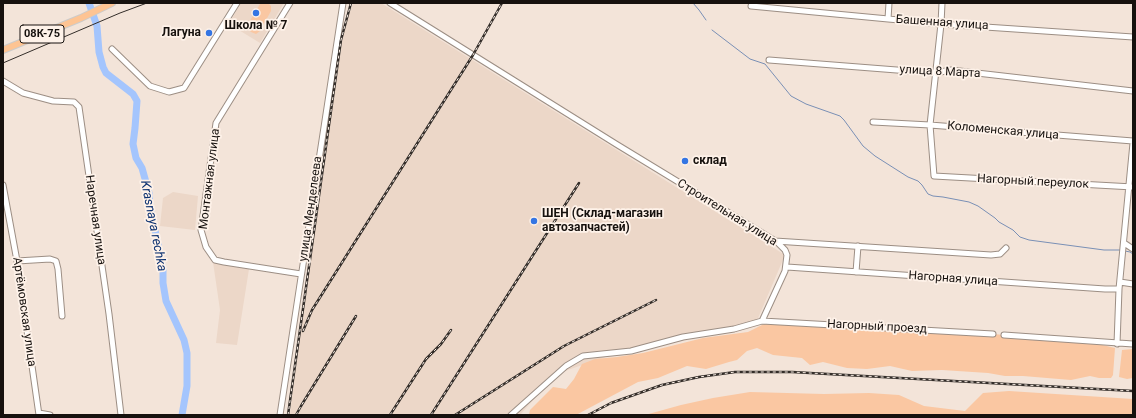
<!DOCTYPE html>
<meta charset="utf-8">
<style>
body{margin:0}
#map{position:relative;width:1136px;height:418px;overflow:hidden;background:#f3e4d9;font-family:Roboto,sans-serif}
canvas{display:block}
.frame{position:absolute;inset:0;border:4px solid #16110e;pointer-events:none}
</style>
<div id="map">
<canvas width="1136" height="418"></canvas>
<div class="frame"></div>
</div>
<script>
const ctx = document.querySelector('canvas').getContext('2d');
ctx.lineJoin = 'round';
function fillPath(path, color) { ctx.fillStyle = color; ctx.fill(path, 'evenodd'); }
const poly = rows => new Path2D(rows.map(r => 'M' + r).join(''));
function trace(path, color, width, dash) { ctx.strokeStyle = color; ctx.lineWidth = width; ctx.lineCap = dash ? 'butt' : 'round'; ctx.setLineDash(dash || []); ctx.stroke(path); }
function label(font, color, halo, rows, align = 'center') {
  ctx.font = font + ' Roboto,sans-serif'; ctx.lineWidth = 3.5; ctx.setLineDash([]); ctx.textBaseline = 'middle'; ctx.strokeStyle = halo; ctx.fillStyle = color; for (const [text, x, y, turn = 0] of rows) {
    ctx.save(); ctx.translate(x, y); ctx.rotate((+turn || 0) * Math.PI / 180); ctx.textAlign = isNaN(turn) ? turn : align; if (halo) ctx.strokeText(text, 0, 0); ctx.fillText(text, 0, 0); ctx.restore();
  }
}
fillPath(poly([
 [241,3,284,3,260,43,229,24],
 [353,3,381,3,785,255,756,323,638,346,556,374,520,415,290,415,301,313,344,29],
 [173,192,198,196,195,230,160,226,163,198],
 [213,262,249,269,237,345,216,343,220,310]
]), '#ecd7c8');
fillPath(poly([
 [262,3,268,3,271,6,271,11,260,31,256,34,251,32,248,29,248,24,260,4],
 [764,324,993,334,1094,343,1115,348,1113,375,1111,378,1099,378,1090,376,1071,380,1023,376,1005,376,988,373,942,370,912,371,890,366,867,369,847,368,823,362,810,365,802,358,773,355,757,348,747,351,737,360,729,362,706,369,687,366,658,378,638,382,576,415,529,415,530,410,553,387,566,389,574,379,582,364,595,359,617,357,643,353,703,338,748,332],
 [1133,349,1133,378,1127,379,1119,377,1122,350],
 [1009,391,1133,399,1133,415,645,415,681,405,713,398,750,392,824,394,869,393,899,395,924,406,965,411,983,393]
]), '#fac7a2');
trace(poly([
 [693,3,699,10,706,20],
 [712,30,750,59,765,64,791,96,806,104,840,116,844,120,863,146,875,156,908,177,918,181,922,185,928,194,933,196,943,197,969,202,978,206,995,218,999,222,1013,230,1020,237,1029,240,1104,250,1122,250],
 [1125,251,1130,252,1133,254]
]), '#798fb5', 1);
trace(poly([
 [89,3,97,26,99,52,103,67,106,73,133,94,137,101,135,128,133,144,136,158,142,168,149,193,150,206,163,269,163,283,166,301,184,340,187,353,187,386,182,415]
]), '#a4c5fd', 7);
const minor = poly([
 [290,3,216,123,201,230,206,247,215,260,224,262,301,274],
 [390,3,616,144,777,242,785,250,787,255,785,271,762,321,734,329,683,337,631,351,583,356,566,366,511,415],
 [942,3,941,24,930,125,934,176,1133,187],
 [751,6,941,24,1133,37],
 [888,19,889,3],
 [112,49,150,86,169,92,184,88,237,3],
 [769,60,935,73,951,70,1133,91],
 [3,81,23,93,53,101,74,102,79,107,109,314,121,415],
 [873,122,930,125,1133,141],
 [3,185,17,261,39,415],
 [775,241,991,255,1000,254,1006,248],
 [1124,243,1133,249],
 [17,261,50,259,56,261,58,269,62,316],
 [787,267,1105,289,1119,289],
 [856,272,858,246],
 [1120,282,1133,284],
 [762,321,993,334],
 [1004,335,1133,344],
 [1117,344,1119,289,1133,143],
 [39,413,50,415],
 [280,415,343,3]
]);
const major = poly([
 [3,50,81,18,112,3]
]);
trace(minor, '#9c8e84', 7);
trace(major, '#cccbca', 8);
trace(minor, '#fff', 5);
trace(major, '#fec493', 6);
trace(poly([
 [3,63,120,13,147,3]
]), '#332d29', 1);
const rail = poly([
 [303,331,312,310,473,55,502,3],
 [288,415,341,40,351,3],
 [296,415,301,406,356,316],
 [390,415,426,359,441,344,451,330],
 [431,415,579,183],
 [455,415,564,346,656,300],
 [588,415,611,403,662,385,699,377,735,372,792,372,1133,391]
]);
trace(rail, '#332d29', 2.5);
trace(rail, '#fef2e9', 1, [3]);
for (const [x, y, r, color] of [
 [256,13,4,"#3475e3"],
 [209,33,4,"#3475e3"],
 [685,161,4,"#3475e3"],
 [534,221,4,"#3475e3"]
]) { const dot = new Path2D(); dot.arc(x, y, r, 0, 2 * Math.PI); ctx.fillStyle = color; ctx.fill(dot); trace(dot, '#fef2e9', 1.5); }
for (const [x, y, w] of [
 [42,34,44]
]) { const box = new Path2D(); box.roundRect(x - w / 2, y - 9, w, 18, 3); ctx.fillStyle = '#fef2e9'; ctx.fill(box); trace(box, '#16110e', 1); }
label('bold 11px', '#16110e', null, [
 ["08К-75",42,34]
]);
label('12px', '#16110e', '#fef2e9', [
 ["Башенная улица",942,23,4],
 ["улица 8 Марта",940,72,3],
 ["Коломенская улица",1003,131,5],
 ["Монтажная улица",210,179,-83],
 ["Нагорный переулок",1033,182,3],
 ["улица Менделеева",311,209,-82],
 ["Строительная улица",727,213,32],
 ["Наречная улица",95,220,82],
 ["Нагорная улица",953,279,4],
 ["Артёмовская улица",24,312,82],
 ["Нагорный проезд",877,327,3]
]);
label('bold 12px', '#16110e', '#fef2e9', [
 ["Школа № 7",256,26,"center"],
 ["Лагуна",201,33,"right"],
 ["склад",693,161],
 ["ШЕН (Склад-магазин",542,214],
 ["автозапчастей)",542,228]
], 'left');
label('italic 13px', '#0c3170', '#fef2e9', [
 ["Krasnaya rechka",153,226,79]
]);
</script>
